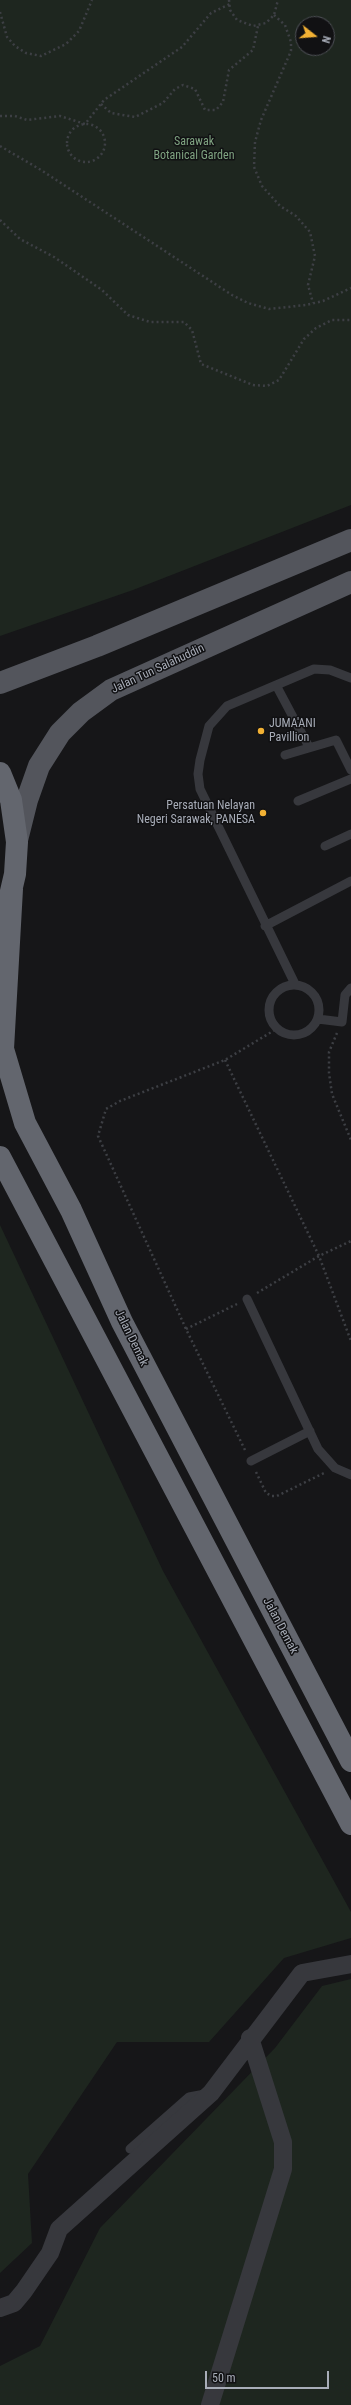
<!DOCTYPE html>
<style>
body{margin:0}
#map{position:relative;width:351px;height:2405px;overflow:hidden;background:#161618;font-family:"Roboto Condensed",sans-serif}
canvas{display:block}
.north{position:absolute;left:295px;top:16px;width:40px;height:40px;box-sizing:border-box;background:#111113;border:1px solid #4d4f55;border-radius:50%;rotate:107deg;font-size:11px;font-weight:700;line-height:16px;text-align:center;color:#a8adb8}
.north::after{content:'';display:block;margin:auto;width:14px;height:18px;background:#f2b134;clip-path:polygon(50% 0,100% 100%,50% 72%,0 100%)}
.scale{position:absolute;left:205px;top:2371px;width:124px;height:18px;box-sizing:border-box;border:2px solid #a8adb8;border-top:0;padding-left:5px;font-size:12px;line-height:14px;white-space:nowrap;color:#a8adb8;-webkit-text-stroke:3px #111113;paint-order:stroke}
</style>
<div id="map">
<canvas width="351" height="2405"></canvas>
<div class="north">N</div>
<div class="scale">50 m</div>
</div>
<script>
const ctx = document.querySelector('canvas').getContext('2d');
ctx.lineJoin = 'round';
function fillPath(path, color) { ctx.fillStyle = color; ctx.fill(path, 'evenodd'); }
const poly = rows => new Path2D(rows.map(r => 'M' + r).join(''));
function trace(path, color, width, dash) { ctx.strokeStyle = color; ctx.lineWidth = width; ctx.lineCap = dash ? 'butt' : 'round'; ctx.setLineDash(dash || []); ctx.stroke(path); }
function label(font, color, halo, rows, align = 'center') {
  ctx.font = font + ' "Roboto Condensed",sans-serif'; ctx.lineWidth = 3; ctx.setLineDash([]); ctx.textBaseline = 'middle'; ctx.strokeStyle = halo; ctx.fillStyle = color; for (const [text, x, y, turn = 0] of rows) {
    ctx.save(); ctx.translate(x, y); ctx.rotate((+turn || 0) * Math.PI / 180); ctx.textAlign = isNaN(turn) ? turn : align; if (halo) ctx.strokeText(text, 0, 0); ctx.fillText(text, 0, 0); ctx.restore();
  }
}
fillPath(poly([
 [0,0,351,0,351,505,133,590,0,636],
 [303,24,327,24,327,48,303,48],
 [0,1225,163,1571,351,1912,351,1938,284,1958,209,2042,117,2042,28,2174,32,2243,0,2273],
 [351,1979,351,2405,0,2405,0,2366,40,2346,100,2228,275,2048,322,1986]
]), '#1e261f');
trace(poly([
 [229,0,230,10,237,20,253,26,266,23,274,15,278,0],
 [0,12,7,37,15,46,26,53,41,56,66,44,79,31,92,0],
 [274,15,285,25,291,42,291,51,261,120,255,142,254,167,262,186,280,206,296,216,310,232,315,256,308,285,313,303],
 [101,104,111,113,135,117,163,103,175,89,183,85,195,89,205,110,216,110,223,102,229,70,253,50,258,26],
 [0,116,15,116,27,120,60,116,85,124,104,100,182,47,211,13,230,4],
 '67 143a19 19 0 1 1 38 0a19 19 0 1 1-38 0Z',
 [0,146,41,170,232,295,248,303,269,309,306,305,323,301,351,288],
 [0,220,20,239,54,257,102,290,128,315,150,322,184,322,192,330,201,364,253,385,267,386,279,380,304,339,316,328,332,320,351,320],
 [337,1033,329,1052,329,1073,332,1094,351,1140],
 [225,1060,319,1256,351,1341],
 [257,1293,319,1256,351,1241],
 [186,1329,237,1304],
 [245,1450,186,1329,98,1136,106,1109,120,1101,225,1060,278,1028],
 [256,1472,266,1493,272,1496,277,1496,324,1473]
]), '#3d3f44', 2.5, [2, 3]);
trace(poly([
 [276,685,309,747],
 [285,755,336,740,351,770],
 [298,801,351,779],
 [325,846,351,834],
 [265,926,351,881],
 [295,984,200,789,198,774,200,760,209,726,227,706,314,669,330,670,351,678],
 '269 1010a25 25 0 1 1 50 0a25 25 0 1 1-50 0Z',
 [318,1019,342,1022,345,995,351,988],
 [247,1299,318,1449,335,1468,351,1475],
 [251,1461,310,1431],
 [130,2149,189,2097,205,2094]
]), '#37383d', 9);
trace(poly([
 [0,2308,14,2303,24,2291,50,2253,59,2229,211,2093,302,1973,351,1964],
 [210,2405,283,2169,283,2142,250,2038]
]), '#37383d', 18);
trace(poly([
 [0,683,97,646,351,540],
 [17,840,27,800,39,766,60,733,81,712,111,690,351,582]
]), '#53555c', 22);
trace(poly([
 [0,773,11,800,17,842,15,874,8,904],
 [12,889,3,1049,25,1123,71,1210,122,1322,351,1761],
 [0,1157,351,1824]
]), '#63666e', 22);
for (const [x, y, r, color] of [
 [261,731,4,"#f2b134"],
 [263,813,4,"#f2b134"]
]) { const dot = new Path2D(); dot.arc(x, y, r, 0, 2 * Math.PI); ctx.fillStyle = color; ctx.fill(dot); trace(dot, '#111113', 1.5); }
label('12px', '#7fa381', '#111113', [
 ["Sarawak",194,142],
 ["Botanical Garden",194,156]
]);
label('12px', '#a8adb8', '#111113', [
 ["Jalan Tun Salahuddin",158,669,-25],
 ["Jalan Demak",131,1338,64],
 ["Jalan Demak",280,1626,62]
]);
label('12px', '#a8adb8', '#111113', [
 ["JUMA'ANI",269,724],
 ["Pavillion",269,738],
 ["Persatuan Nelayan",255,806,"right"],
 ["Negeri Sarawak, PANESA",255,820,"right"]
], 'left');
</script>
